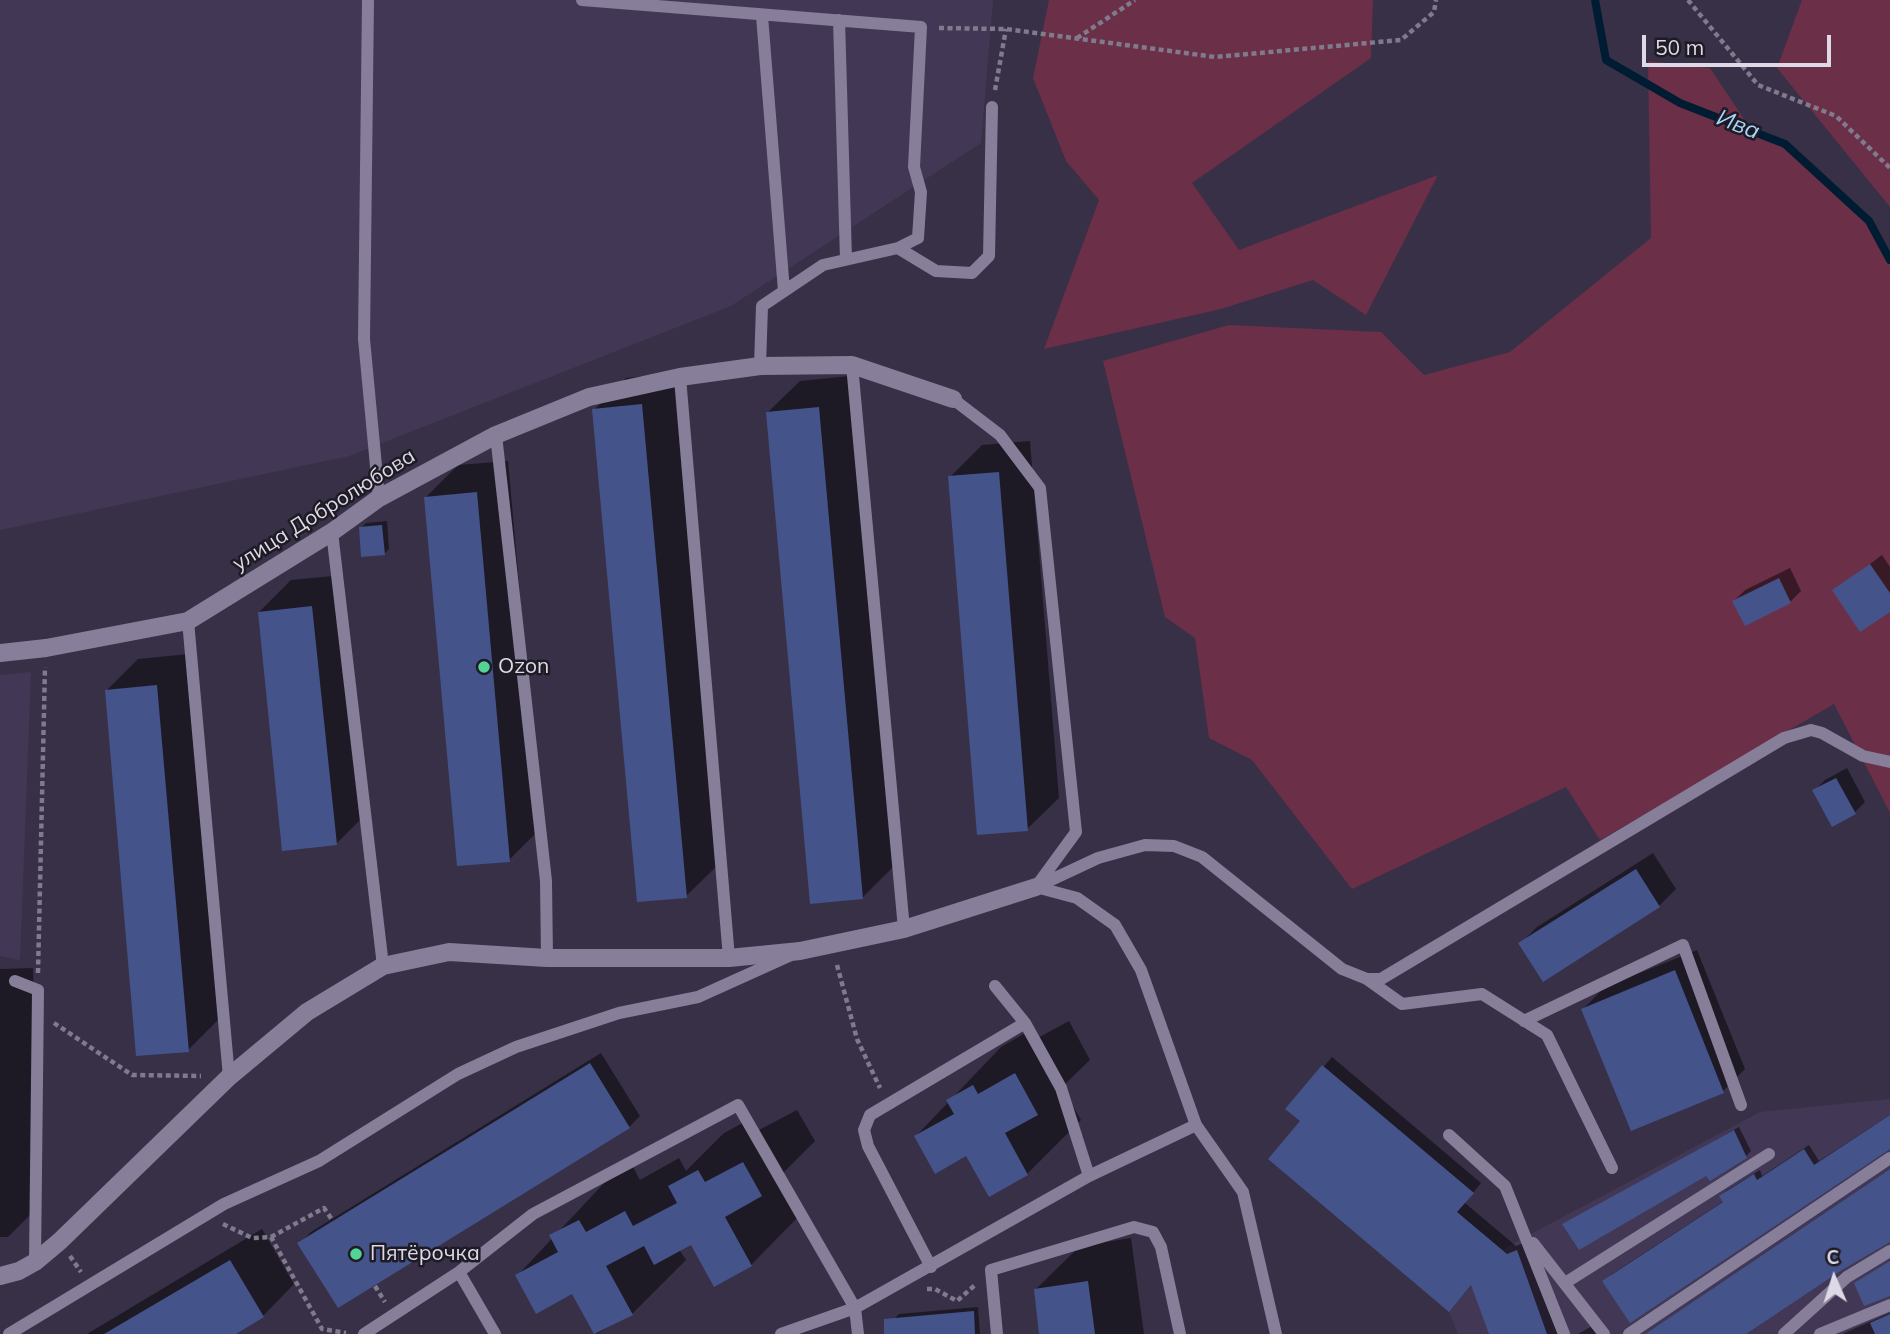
<!DOCTYPE html>
<meta charset="utf-8">
<style>
body{margin:0}
#map{position:relative;width:1890px;height:1334px;overflow:hidden;background:#383047;font-family:Mulish,sans-serif}
canvas{display:block}
.north{position:absolute;left:1799px;top:1243px;width:70px;height:70px;-webkit-text-stroke:5px #1e1b25;paint-order:stroke;rotate:357deg;font-size:19px;font-weight:700;line-height:28px;text-align:center;color:#ddd9e7}
.north::after{content:'';display:block;margin:auto;width:24px;height:32px;background:#ddd9e7;clip-path:polygon(50% 0,100% 100%,50% 72%,0 100%)}
.scale{position:absolute;left:1642px;top:35px;width:189px;height:32px;box-sizing:border-box;border:4px solid #ddd9e7;border-top:0;padding-left:9px;font-size:21px;line-height:24px;white-space:nowrap;color:#ddd9e7;-webkit-text-stroke:5px #1e1b25;paint-order:stroke}
</style>
<div id="map">
<canvas width="1890" height="1334"></canvas>
<div class="north">С</div>
<div class="scale">50 m</div>
</div>
<script>
const ctx = document.querySelector('canvas').getContext('2d');
ctx.lineJoin = 'round';
function fillPath(path, color) { ctx.fillStyle = color; ctx.fill(path, 'evenodd'); }
const poly = rows => new Path2D(rows.map(r => 'M' + r).join(''));
function trace(path, color, width, dash) { ctx.strokeStyle = color; ctx.lineWidth = width; ctx.lineCap = dash ? 'butt' : 'round'; ctx.setLineDash(dash || []); ctx.stroke(path); }
function label(font, color, halo, rows, align = 'center') {
  ctx.font = font + ' Mulish,sans-serif'; ctx.lineWidth = 5; ctx.setLineDash([]); ctx.textBaseline = 'middle'; ctx.strokeStyle = halo; ctx.fillStyle = color; for (const [text, x, y, turn = 0] of rows) {
    ctx.save(); ctx.translate(x, y); ctx.rotate((+turn || 0) * Math.PI / 180); ctx.textAlign = isNaN(turn) ? turn : align; if (halo) ctx.strokeText(text, 0, 0); ctx.fillText(text, 0, 0); ctx.restore();
  }
}
fillPath(poly([
 [0,0,993,0,981,143,731,306,349,456,0,530],
 [31,672,20,960,0,956,0,675],
 [1890,1099,1890,1334,1458,1334,1449,1312,1501,1250,1760,1112]
]), '#423855');
fillPath(poly([
 [1049,0,1373,0,1371,58,1192,183,1239,250,1438,175,1366,315,1313,280,1221,309,1044,349,1099,200,1066,161,1033,78],
 [1802,0,1890,0,1890,207,1777,68],
 [1648,61,1710,68,1752,131,1785,144,1869,221,1890,260,1890,813,1834,704,1600,840,1566,787,1352,889,1252,760,1209,738,1195,638,1165,617,1103,361,1229,325,1381,332,1424,375,1510,352,1651,238]
]), '#6b2f48');
fillPath(poly([
 [673,373,718,865,686,896,594,410,626,378],
 [850,376,894,866,862,898,768,412,800,381],
 [1030,441,1059,798,1027,829,950,477,982,445],
 [508,461,541,828,509,860,426,497,458,465],
 [387,521,389,549,384,554,361,528,366,523],
 [1882,555,1890,567,1890,610,1834,591],
 [1790,568,1801,591,1790,602,1745,624,1734,601,1745,590],
 [343,575,368,812,336,844,259,612,291,580],
 [189,654,220,1018,188,1050,106,691,138,659],
 [1847,768,1865,802,1854,813,1814,791,1825,780],
 [1653,853,1676,889,1659,906,1520,944,1537,927],
 [1697,950,1745,1069,1723,1091,1632,1128,1583,1009,1605,987],
 [33,968,40,1205,8,1237,0,1237,0,969],
 [1069,1021,1090,1060,1062,1087,1081,1120,1027,1174,916,1136,1001,1047,1027,1032,1032,1041],
 [601,1053,640,1116,629,1127,300,1243,311,1232],
 [1332,1057,1481,1183,1465,1203,1516,1246,1526,1242,1558,1334,1491,1334,1472,1283,1288,1109],
 [797,1110,815,1141,783,1173,804,1211,751,1265,692,1242,679,1249,686,1260,632,1314,596,1334,573,1292,517,1276,605,1182,633,1167,640,1180,679,1158,686,1171,724,1133,752,1118,759,1130],
 [1890,1115,1890,1147,1609,1276,1724,1201,1721,1196,1726,1191,1760,1170,1762,1176,1809,1145,1819,1161],
 [1739,1127,1751,1151,1746,1156,1564,1225],
 [1890,1169,1890,1242,1885,1242,1743,1334,1645,1334],
 [262,1229,294,1284,263,1316,232,1334,87,1334],
 [1131,1238,1144,1334,1041,1334,1036,1289,1080,1246],
 [978,1307,980,1334,895,1334,894,1319,899,1314],
 [1890,1313,1890,1334,1842,1334],
 [1594,1325,1600,1334,1578,1334]
]), '#0007');
trace(poly([
 [1595,0,1606,60,1680,103,1785,144,1869,221,1890,260]
]), '#001c32', 8);
fillPath(poly([
 [642,404,687,898,637,902,592,409],
 [819,407,863,899,810,904,766,412],
 [999,472,1028,831,977,835,948,476],
 [477,492,510,862,457,866,424,497],
 [382,525,385,555,361,557,359,527],
 [1870,564,1890,593,1890,612,1860,632,1832,590],
 [1779,578,1791,603,1745,626,1732,601],
 [312,606,337,845,282,851,258,612],
 [157,685,189,1052,136,1056,105,690],
 [1836,778,1856,814,1832,827,1812,790],
 [1636,869,1660,907,1543,982,1518,943],
 [1675,970,1724,1093,1631,1131,1581,1009],
 [590,1063,630,1128,338,1308,297,1243],
 [1322,1065,1474,1193,1457,1212,1507,1254,1517,1250,1547,1334,1489,1334,1471,1285,1449,1312,1268,1159,1300,1121,1285,1109],
 [1015,1073,1038,1115,1005,1133,1028,1175,989,1197,966,1156,935,1174,914,1136,954,1114,946,1100,973,1085,978,1094],
 [1890,1115,1890,1149,1630,1323,1602,1281,1723,1202,1719,1196,1754,1174,1757,1180,1804,1149,1814,1165],
 [1734,1130,1747,1158,1710,1181,1706,1176,1579,1250,1562,1224],
 [743,1162,762,1196,725,1217,752,1266,714,1287,691,1245,654,1265,644,1246,606,1266,633,1315,594,1334,572,1294,536,1314,515,1275,558,1252,549,1235,579,1220,586,1232,625,1211,633,1226,677,1203,668,1186,698,1170,705,1182],
 [1890,1169,1890,1242,1842,1270,1746,1334,1645,1334],
 [230,1260,264,1317,236,1334,104,1334],
 [1890,1261,1890,1296,1864,1306,1854,1283],
 [1088,1281,1095,1334,1039,1334,1034,1289],
 [974,1311,975,1334,884,1334,884,1319],
 [1890,1314,1890,1334,1875,1334,1870,1323]
]), '#45538b');
trace(poly([
 [1688,0,1758,85,1836,116,1890,168],
 [939,28,1006,29,1215,57,1401,40,1434,12,1436,0],
 [1077,38,1135,0],
 [995,90,1006,29],
 [837,965,857,1039,880,1088],
 [38,973,45,667],
 [54,1023,132,1075,201,1076],
 [223,1224,252,1238,271,1237,322,1329,346,1333],
 [271,1237,324,1208,333,1221],
 [70,1256,81,1272],
 [375,1286,385,1302],
 [927,1289,935,1289,957,1301,975,1285]
]), '#807a8d', 4.5, [5, 3.5]);
trace(poly([
 [368,0,364,339,379,498],
 [582,0,921,27,914,167,921,192,918,238,898,248,823,265,762,306,760,366],
 [762,16,784,291],
 [839,20,846,259],
 [898,248,936,271,972,273,989,256,992,107],
 [852,365,904,929],
 [680,377,729,958],
 [953,399,1000,435,1040,488,1076,832,1038,884],
 [496,435,546,881,547,958],
 [332,532,383,966],
 [188,621,229,1077],
 [1036,887,1098,858,1145,845,1174,846,1202,857,1342,969,1367,979,1381,979,1784,738,1811,730,1822,733,1863,756,1890,762],
 [1036,887,1077,898,1115,925,1141,970,1196,1125],
 [1367,979,1402,1004,1482,994,1547,1035,1612,1168],
 [15,981,38,990,35,1262],
 [995,986,1025,1023],
 [1524,1021,1683,945,1741,1105],
 [1449,1135,1505,1186,1564,1334],
 [1533,1243,1604,1334],
 [931,1267,868,1146,864,1130,870,1115,1025,1023,1061,1088,1089,1176],
 [459,1272,495,1334],
 [1565,1283,1769,1154],
 [9,1334,224,1204,319,1161,458,1074,516,1047,619,1013,698,997,791,955],
 [364,1334,459,1272,533,1214,738,1105,855,1308,858,1334],
 [781,1334,855,1308,1089,1176,1196,1125,1243,1192,1276,1334],
 [997,1334,991,1270,1134,1227,1153,1232,1161,1247,1180,1334],
 [1629,1334,1890,1158],
 [1784,1334,1847,1277,1890,1251],
 [1820,1334,1890,1305]
]), '#877e99', 12);
trace(poly([
 [0,653,46,648,188,621,332,532,379,498,496,435,589,397,680,377,760,366,852,365,953,399],
 [0,1276,19,1271,35,1262,60,1241,229,1077,307,1012,383,966,449,952,547,958,729,958,800,951,904,929,1036,887]
]), '#877e99', 18);
for (const [x, y, r, color] of [
 [484,667,7,"#54d396"],
 [356,1254,7,"#54d396"]
]) { const dot = new Path2D(); dot.arc(x, y, r, 0, 2 * Math.PI); ctx.fillStyle = color; ctx.fill(dot); trace(dot, '#1e1b25', 2.5); }
label('21px', '#ddd9e7', '#1e1b25', [
 ["улица Добролюбова",324,510,-32]
]);
label('21px', '#ddd9e7', '#1e1b25', [
 ["Ozon",498,667],
 ["Пятёрочка",370,1254]
], 'left');
label('italic 23px', '#a5d5fc', '#1e1b25', [
 ["Ива",1738,125,21]
]);
</script>
